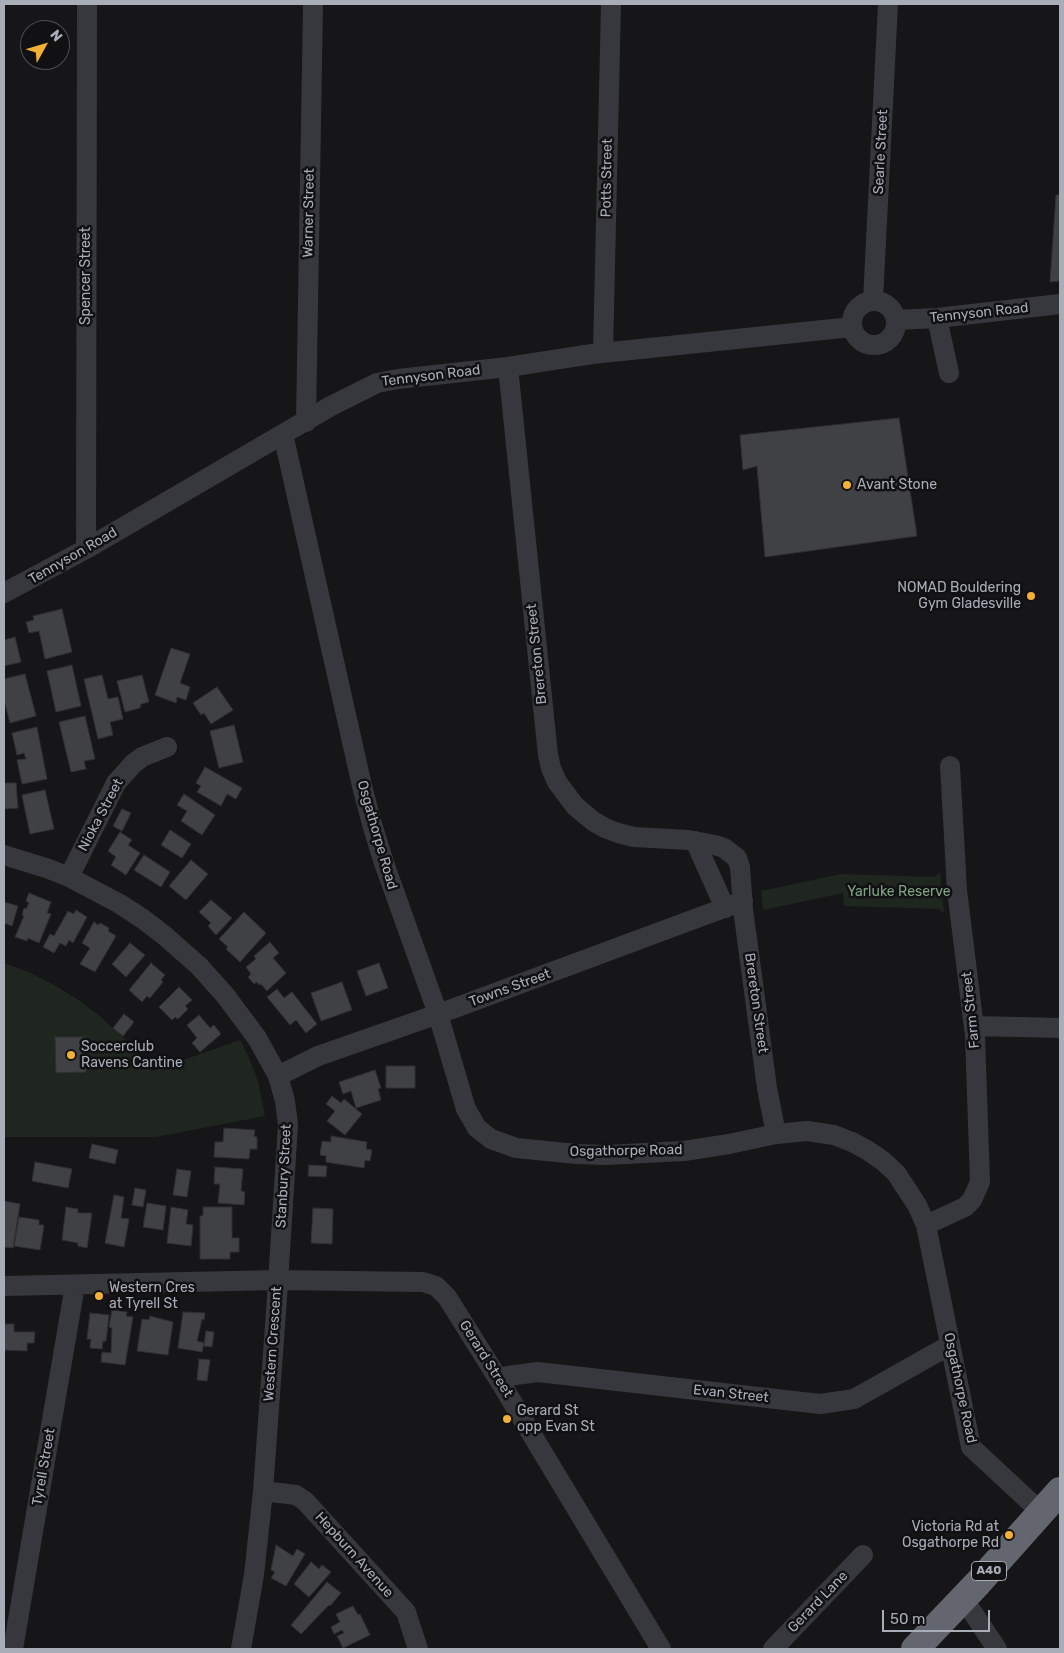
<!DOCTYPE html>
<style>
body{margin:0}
#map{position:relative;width:1064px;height:1653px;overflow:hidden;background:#161618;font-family:Rubik,sans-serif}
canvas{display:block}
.frame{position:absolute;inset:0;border:5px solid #a8adb8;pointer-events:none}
.north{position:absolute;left:20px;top:20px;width:50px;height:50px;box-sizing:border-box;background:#111113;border:1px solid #4d4f55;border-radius:50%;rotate:51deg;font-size:14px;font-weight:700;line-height:20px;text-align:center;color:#a8adb8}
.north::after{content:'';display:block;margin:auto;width:18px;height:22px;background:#f2b134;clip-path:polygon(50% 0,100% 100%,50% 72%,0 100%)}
.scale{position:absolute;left:882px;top:1610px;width:108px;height:22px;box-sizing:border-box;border:2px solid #a8adb8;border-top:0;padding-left:6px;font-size:15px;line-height:18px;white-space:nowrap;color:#a8adb8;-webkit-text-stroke:4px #111113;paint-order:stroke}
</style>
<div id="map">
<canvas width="1064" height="1653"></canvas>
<div class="frame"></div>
<div class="north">N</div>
<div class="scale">50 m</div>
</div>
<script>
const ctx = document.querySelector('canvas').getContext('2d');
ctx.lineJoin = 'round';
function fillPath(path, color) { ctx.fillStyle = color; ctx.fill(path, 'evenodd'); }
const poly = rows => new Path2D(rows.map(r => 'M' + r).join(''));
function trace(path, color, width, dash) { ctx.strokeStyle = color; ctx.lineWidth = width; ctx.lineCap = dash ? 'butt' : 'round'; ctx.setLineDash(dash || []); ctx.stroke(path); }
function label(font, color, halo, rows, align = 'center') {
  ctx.font = font + ' Rubik,sans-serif'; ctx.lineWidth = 5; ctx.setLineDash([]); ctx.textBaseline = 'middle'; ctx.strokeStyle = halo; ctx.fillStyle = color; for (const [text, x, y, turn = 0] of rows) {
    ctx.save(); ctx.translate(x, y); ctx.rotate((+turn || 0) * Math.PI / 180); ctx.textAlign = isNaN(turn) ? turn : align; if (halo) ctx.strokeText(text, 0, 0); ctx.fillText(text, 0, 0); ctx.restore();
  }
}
fillPath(poly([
 [940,872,944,913,939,909,844,906,843,893,763,910,761,891,841,874,935,877],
 [4,963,31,973,56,986,80,1001,102,1018,123,1037,152,1071,240,1040,247,1053,258,1081,265,1116,156,1137,4,1137]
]), '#1e261f');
const building = poly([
 [1056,195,1060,195,1060,281,1050,282,1056,195],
 [899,418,917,536,765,557,757,466,743,470,740,435,899,418],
 [62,609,72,652,45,659,39,631,29,633,26,622,34,620,33,616,62,609],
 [15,637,21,662,4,666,4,640,15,637],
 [171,648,190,654,180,683,190,687,186,700,177,697,176,703,155,695,171,648],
 [72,665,81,706,56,712,47,671,72,665],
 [25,674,36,716,10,723,4,699,4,679,25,674],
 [102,675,108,699,118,697,123,719,110,722,113,735,98,739,84,679,102,675],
 [142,675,149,702,141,704,140,708,125,712,117,681,142,675],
 [217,687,233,710,211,724,204,713,201,715,193,703,217,687],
 [85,716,95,759,84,761,86,769,71,772,59,722,85,716],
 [234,725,243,762,219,768,210,731,234,725],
 [37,727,47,779,22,784,17,760,26,759,24,753,17,755,12,733,37,727],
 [205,767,242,788,236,799,227,794,221,806,197,792,201,786,196,783,205,767],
 [4,783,16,783,18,808,4,809,4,783],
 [45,790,54,829,30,834,22,795,45,790],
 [184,794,215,815,202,835,181,821,187,811,177,805,184,794],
 [122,809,131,813,122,831,113,826,122,809],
 [170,830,191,844,182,858,161,845,170,830],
 [120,832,132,840,128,845,140,853,126,875,111,865,116,857,108,851,120,832],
 [144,855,170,872,161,887,134,870,144,855],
 [191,860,208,874,186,900,169,886,191,860],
 [29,893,51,902,47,913,51,914,39,943,28,938,27,941,15,937,24,916,22,915,24,908,26,909,29,903,26,901,29,893],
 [211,900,232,918,216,935,208,926,211,923,199,912,211,900],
 [4,902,18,906,12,926,4,923,4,902],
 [76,910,87,917,73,943,69,940,66,946,60,943,54,953,43,947,50,934,54,936,68,911,74,914,76,910],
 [244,912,266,933,240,962,226,949,228,947,219,939,244,912],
 [94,922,98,925,100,923,109,928,108,931,116,936,95,972,80,964,90,948,82,943,94,922],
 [270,942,279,953,273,958,286,973,267,991,261,984,259,985,257,982,254,984,248,977,251,974,246,967,256,959,254,956,270,942],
 [130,943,145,955,126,977,112,964,130,943],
 [151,963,165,975,161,980,163,982,150,998,147,996,142,1002,129,990,151,963],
 [379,963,388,988,366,996,357,971,379,963],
 [342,982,352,1010,321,1021,311,993,342,982],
 [179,987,192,1000,185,1006,188,1009,178,1019,175,1017,172,1020,159,1007,179,987],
 [277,989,284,998,292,992,317,1024,306,1033,296,1020,290,1025,267,997,277,989],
 [124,1014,134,1022,123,1036,113,1028,124,1014],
 [199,1015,210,1028,214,1025,221,1034,200,1052,192,1043,197,1038,187,1025,199,1015],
 [55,1037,86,1037,86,1072,56,1073,55,1037],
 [386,1066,415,1066,415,1088,386,1088,386,1066],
 [375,1070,381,1088,378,1089,381,1100,356,1108,351,1091,343,1094,339,1082,375,1070],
 [332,1096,341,1103,344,1099,362,1114,345,1135,327,1121,335,1111,326,1104,332,1096],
 [224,1128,255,1130,254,1136,257,1137,257,1149,250,1149,249,1159,214,1157,215,1142,223,1142,224,1128],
 [331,1136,367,1142,366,1149,372,1150,370,1161,365,1160,364,1168,326,1162,326,1156,320,1155,322,1141,331,1142,331,1136],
 [92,1144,118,1150,115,1164,89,1158,92,1144],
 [35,1162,72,1169,68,1188,32,1181,35,1162],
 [309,1165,327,1166,326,1177,308,1176,309,1165],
 [215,1167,243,1169,241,1191,245,1192,244,1205,218,1203,220,1184,214,1184,215,1167],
 [177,1169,191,1171,187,1197,173,1195,177,1169],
 [135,1188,146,1190,143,1207,132,1205,135,1188],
 [114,1195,124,1197,121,1218,129,1219,124,1247,105,1243,114,1195],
 [4,1201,20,1204,13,1248,4,1247,4,1201],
 [147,1203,166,1206,163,1230,143,1227,147,1203],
 [66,1207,78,1209,78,1213,92,1213,87,1248,78,1246,78,1243,62,1240,66,1207],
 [171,1207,188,1210,186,1224,193,1225,191,1246,167,1243,171,1207],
 [203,1207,232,1207,232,1238,239,1238,239,1252,230,1252,230,1259,200,1259,200,1216,203,1216,203,1207],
 [313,1208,333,1209,332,1244,311,1243,313,1208],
 [19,1217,39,1220,39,1225,44,1225,40,1250,14,1246,19,1217],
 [112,1310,127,1312,126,1316,133,1317,125,1365,101,1362,102,1352,111,1353,112,1328,109,1327,112,1310],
 [183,1312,205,1313,204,1320,202,1319,197,1341,204,1343,202,1352,178,1348,183,1312],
 [90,1313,109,1315,106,1341,103,1341,102,1349,90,1348,91,1339,87,1339,90,1313],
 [150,1316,173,1322,168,1355,137,1351,142,1319,149,1320,150,1316],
 [5,1324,14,1324,14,1332,35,1332,34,1343,27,1343,27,1351,4,1350,5,1324],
 [206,1331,214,1332,212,1347,204,1346,206,1331],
 [199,1359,210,1360,207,1381,197,1380,199,1359],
 [276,1545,293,1556,297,1549,305,1554,286,1586,271,1578,275,1572,271,1570,276,1545],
 [311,1562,319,1569,322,1565,331,1572,309,1597,294,1584,311,1562],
 [327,1582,341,1593,330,1606,329,1605,301,1634,291,1625,327,1582],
 [353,1606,358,1615,360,1614,370,1635,343,1648,337,1636,344,1633,342,1630,334,1634,331,1627,340,1622,336,1614,353,1606]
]);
fillPath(building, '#404145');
trace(building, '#303034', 1);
trace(poly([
 [873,300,888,4],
 '852 323a22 22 0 1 1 44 0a22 22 0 1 1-44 0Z',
 [937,318,949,373],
 [897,320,937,318,1060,304],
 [603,353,611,4],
 [508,367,548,755,551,768,557,782,575,806,593,821,605,828,618,833,634,837,688,840,715,845,724,848,737,858,740,867,743,909,767,1088,776,1134],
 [306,422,313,4],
 [283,434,362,786,372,824,384,863,438,1014,466,1109,477,1128,491,1139,516,1148,577,1154,606,1155,684,1151,729,1144,776,1134,807,1131,834,1135,852,1142,867,1150,883,1161,896,1173,917,1205,926,1225,971,1447,1042,1513],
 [86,549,87,4],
 [4,593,86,549,331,406,377,383,398,379,508,367,592,354,852,327],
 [695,841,725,908],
 [4,855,49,869,69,877,120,904,143,919,165,936,199,966,225,995,257,1038,278,1076,285,1101,288,1125,277,1298,263,1491,254,1575,241,1649],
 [69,877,116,783,133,764,142,757,167,747],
 [974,1026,1060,1028],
 [278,1076,318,1056,444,1012,743,901],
 [926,1225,965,1207,972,1200,980,1182,975,1036,957,890,950,766],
 [4,1286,278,1280,423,1282,436,1286,447,1297,499,1380,661,1649],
 [499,1380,508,1376,538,1372,820,1404,854,1399,950,1345],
 [263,1491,296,1495,305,1501,406,1612,418,1649],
 [971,1610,997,1649],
 [13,1649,75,1285],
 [773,1649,863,1555]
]), '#37383d', 20);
trace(poly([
 [915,1649,978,1583,1060,1491]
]), '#63666e', 28);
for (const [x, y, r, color] of [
 [847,485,5,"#f2b134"],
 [1031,596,5,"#f2b134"],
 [71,1055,5,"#f2b134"],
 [99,1296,5,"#f2b134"],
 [507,1419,5,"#f2b134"],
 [1009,1535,5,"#f2b134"]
]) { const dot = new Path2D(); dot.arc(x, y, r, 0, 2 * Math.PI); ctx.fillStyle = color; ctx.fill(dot); trace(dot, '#111113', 2); }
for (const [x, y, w] of [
 [989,1571,35]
]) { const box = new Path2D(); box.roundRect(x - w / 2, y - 9.5, w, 19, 4); ctx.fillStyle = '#111113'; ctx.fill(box); trace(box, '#a8adb8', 1); }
label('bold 12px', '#a8adb8', null, [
 ["A40",989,1571]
]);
label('14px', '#a8adb8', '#111113', [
 ["Searle Street",881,152,-87],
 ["Potts Street",607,178,-89],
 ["Warner Street",309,213,-89],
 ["Spencer Street",86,276,-90],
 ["Tennyson Road",979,313,-6],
 ["Tennyson Road",431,376,-7],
 ["Tennyson Road",73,556,-30],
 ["Brereton Street",537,654,-96],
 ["Nioka Street",101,815,-62],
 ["Osgathorpe Road",377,835,74],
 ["Towns Street",510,988,-20],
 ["Brereton Street",756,1003,82],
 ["Farm Street",971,1010,-96],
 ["Osgathorpe Road",626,1151,-1],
 ["Stanbury Street",284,1176,-87],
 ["Western Crescent",273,1344,-86],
 ["Gerard Street",486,1359,58],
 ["Osgathorpe Road",960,1388,78],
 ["Evan Street",731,1394,6],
 ["Tyrell Street",44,1467,-80],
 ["Hepburn Avenue",354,1555,48],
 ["Gerard Lane",818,1602,-46]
]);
label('14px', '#a8adb8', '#111113', [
 ["Avant Stone",857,485],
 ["NOMAD Bouldering",1021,588,"right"],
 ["Gym Gladesville",1021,604,"right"],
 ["Soccerclub",81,1047],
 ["Ravens Cantine",81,1063],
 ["Western Cres",109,1288],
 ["at Tyrell St",109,1304],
 ["Gerard St",517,1411],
 ["opp Evan St",517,1427],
 ["Victoria Rd at",999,1527,"right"],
 ["Osgathorpe Rd",999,1543,"right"]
], 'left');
label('14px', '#7fa381', '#111113', [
 ["Yarluke Reserve",899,892]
]);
</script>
